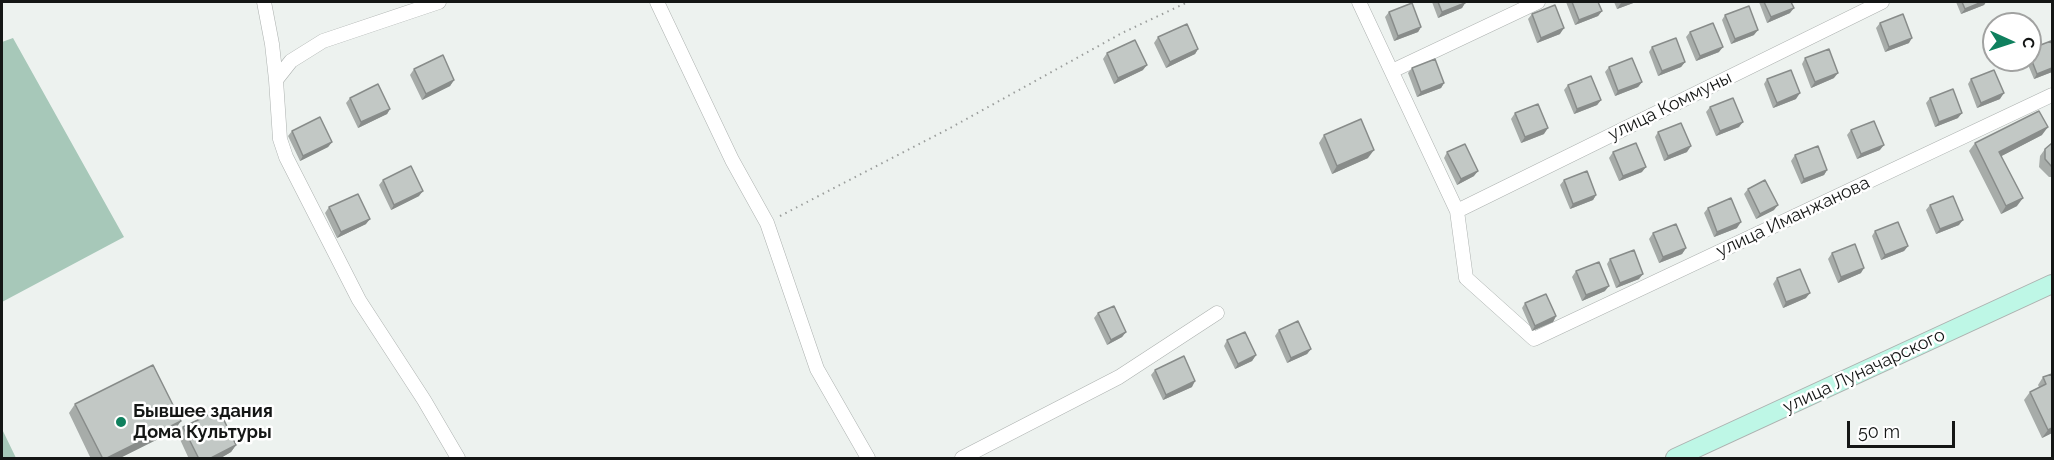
<!DOCTYPE html>
<meta charset="utf-8">
<style>
body{margin:0}
#map{position:relative;width:2054px;height:460px;overflow:hidden;background:#edf2ef;font-family:Raleway,sans-serif}
canvas{display:block}
.frame{position:absolute;inset:0;border:3px solid #141615;pointer-events:none}
.north{position:absolute;left:1982px;top:12px;width:60px;height:60px;box-sizing:border-box;background:#fff;border:2px solid #a1a2a1;border-radius:50%;rotate:93deg;font-size:16px;font-weight:700;line-height:24px;text-align:center;color:#141615}
.north::after{content:'';display:block;margin:auto;width:21px;height:27px;background:#0f805e;clip-path:polygon(50% 0,100% 100%,50% 72%,0 100%)}
.scale{position:absolute;left:1847px;top:421px;width:108px;height:27px;box-sizing:border-box;border:3px solid #141615;border-top:0;padding-left:8px;font-size:18px;line-height:21px;white-space:nowrap;color:#141615;-webkit-text-stroke:4px #fff;paint-order:stroke}
</style>
<div id="map">
<canvas width="2054" height="460"></canvas>
<div class="frame"></div>
<div class="north">С</div>
<div class="scale">50 m</div>
</div>
<script>
const ctx = document.querySelector('canvas').getContext('2d');
ctx.lineJoin = 'round';
function fillPath(path, color) { ctx.fillStyle = color; ctx.fill(path, 'evenodd'); }
const poly = rows => new Path2D(rows.map(r => 'M' + r).join(''));
function trace(path, color, width, dash) { ctx.strokeStyle = color; ctx.lineWidth = width; ctx.lineCap = dash ? 'butt' : 'round'; ctx.setLineDash(dash || []); ctx.stroke(path); }
function label(font, color, halo, rows, align = 'center') {
  ctx.font = font + ' Raleway,sans-serif'; ctx.lineWidth = 5; ctx.setLineDash([]); ctx.textBaseline = 'middle'; ctx.strokeStyle = halo; ctx.fillStyle = color; for (const [text, x, y, turn = 0] of rows) {
    ctx.save(); ctx.translate(x, y); ctx.rotate((+turn || 0) * Math.PI / 180); ctx.textAlign = isNaN(turn) ? turn : align; if (halo) ctx.strokeText(text, 0, 0); ctx.fillText(text, 0, 0); ctx.restore();
  }
}
fillPath(poly([
 [13,38,124,237,2,302,2,42],
 [2,429,16,458,2,458]
]), '#a7c8b9');
const minor = poly([
 [264,2,272,44,276,80],
 [439,2,323,41,291,61,276,80,280,139,286,157,359,300,424,400,458,458],
 [657,2,732,160,767,223,817,369,868,458],
 [1359,2,1457,211,1466,278,1534,339,2052,95],
 [1392,71,1538,2],
 [1457,211,1882,2],
 [962,458,1119,377,1217,313]
]);
const secondary = poly([
 [1675,458,2052,284]
]);
trace(minor, '#acb1af', 15);
trace(secondary, '#acb1af', 20);
trace(poly([
 [780,216,952,127,1122,33,1188,2]
]), '#9b9e9c', 2, [1.5, 4.5]);
trace(minor, '#fff', 14);
trace(secondary, '#bef7e6', 18);
fillPath(poly([
 [1432,2,1465,2,1465,3,1462,8,1438,18],
 [1566,2,1598,2,1602,11,1598,16,1575,25],
 [1614,2,1636,2,1617,9],
 [1759,2,1791,2,1790,13,1767,23],
 [1956,2,1986,2,1984,5,1961,14],
 [1389,12,1421,27,1418,32,1394,41,1385,17],
 [1532,14,1560,34,1537,43,1528,19],
 [1725,15,1754,35,1731,44,1722,20],
 [1880,23,1909,43,1885,52,1876,28],
 [1690,32,1719,52,1696,61,1686,37],
 [1158,37,1198,49,1195,54,1166,68,1154,43],
 [2052,45,2052,72,2034,79,2026,60,2030,60,2030,49],
 [1652,47,1685,62,1681,67,1658,76,1649,52],
 [1107,53,1143,70,1114,84,1103,59],
 [1805,58,1834,78,1811,88,1802,64],
 [1609,67,1642,82,1638,87,1615,96,1605,72],
 [1412,68,1444,83,1441,88,1417,97,1408,73],
 [414,69,454,80,450,86,422,100,410,75],
 [1767,79,1796,99,1773,108,1764,84],
 [1971,79,2000,99,1977,108,1968,84],
 [1568,85,1601,100,1597,105,1574,114,1564,90],
 [350,98,390,109,387,114,358,128,346,103],
 [1930,98,1958,118,1935,127,1926,103],
 [1710,107,1739,127,1716,136,1706,112],
 [1515,113,1544,134,1521,143,1511,119],
 [1851,130,1880,150,1857,159,1847,135],
 [292,131,332,142,328,147,300,161,288,136],
 [1658,132,1687,152,1664,161,1655,137],
 [1324,135,1368,158,1332,174,1319,143],
 [2042,135,2001,156,2017,206,2001,214,1969,151,1975,143],
 [2052,143,2052,177,2049,177,2039,167,2040,156,2045,149],
 [1447,152,1474,176,1457,185,1444,158],
 [1613,152,1642,172,1619,181,1609,158],
 [1795,155,1827,170,1824,175,1801,184,1791,161],
 [383,180,419,196,391,210,379,185],
 [1564,180,1596,195,1593,200,1570,209,1560,185],
 [1748,189,1774,210,1756,219,1744,194],
 [1930,205,1959,225,1936,234,1926,210],
 [329,207,366,224,337,238,325,213],
 [1708,208,1737,228,1714,237,1704,213],
 [1875,231,1908,246,1904,251,1881,260,1872,236],
 [1653,233,1686,248,1682,254,1659,263,1649,239],
 [1832,253,1861,273,1838,283,1828,259],
 [1610,259,1639,279,1616,288,1607,264],
 [1576,271,1605,291,1582,301,1572,277],
 [1777,278,1806,298,1783,308,1773,284],
 [1525,303,1556,316,1553,322,1532,331,1522,308],
 [1098,313,1126,332,1122,337,1107,345,1094,318],
 [1279,330,1311,349,1307,354,1287,363,1275,336],
 [1227,340,1256,355,1252,361,1235,369,1224,346],
 [1155,370,1192,387,1163,400,1151,375],
 [2052,374,2052,433,2042,438,2024,400,2030,392,2039,387,2038,385,2043,377],
 [75,404,174,431,118,459,91,459,69,413],
 [183,427,236,445,231,452,219,459,189,459,178,435]
]), '#a7aca9');
fillPath(poly([
 [1626,2,1636,2,1617,9,1621,3],
 [1982,2,1986,2,1984,5,1961,14,1965,9],
 [1465,3,1462,8,1438,18,1442,12],
 [1794,8,1790,13,1767,23,1771,17],
 [1602,11,1598,16,1575,25,1579,20],
 [1421,27,1418,32,1394,41,1398,36],
 [1564,28,1560,34,1537,43,1541,38],
 [1758,30,1754,35,1731,44,1735,39],
 [1912,38,1909,43,1885,52,1889,47],
 [1723,47,1719,52,1696,61,1700,56],
 [1198,49,1195,54,1166,68,1170,62],
 [1685,62,1681,67,1658,76,1662,71],
 [1147,65,1143,70,1114,84,1118,78],
 [2052,68,2052,72,2034,79,2037,74],
 [1838,73,1834,78,1811,88,1815,82],
 [454,80,450,86,422,100,426,94],
 [1642,82,1638,87,1615,96,1618,91],
 [1444,83,1441,88,1417,97,1421,92],
 [1800,93,1796,99,1773,108,1777,103],
 [2004,93,2000,99,1977,108,1981,103],
 [1601,100,1597,105,1574,114,1577,109],
 [390,109,387,114,358,128,361,122],
 [1962,113,1958,118,1935,127,1939,122],
 [1743,122,1739,127,1716,136,1720,131],
 [2048,127,2042,135,1994,160,1999,152],
 [1548,128,1544,134,1521,143,1525,137],
 [332,142,328,147,300,161,303,156],
 [1884,145,1880,150,1857,159,1861,154],
 [1691,146,1687,152,1664,161,1668,156],
 [1374,150,1368,158,1332,174,1337,166],
 [1646,167,1642,172,1619,181,1623,176],
 [1827,170,1824,175,1801,184,1804,179],
 [1478,171,1474,176,1457,185,1461,179],
 [423,191,419,196,391,210,394,205],
 [1596,195,1593,200,1570,209,1573,204],
 [2023,198,2017,206,2001,214,2006,206],
 [1778,205,1774,210,1756,219,1760,214],
 [370,219,366,224,337,238,341,232],
 [1963,220,1959,225,1936,234,1940,229],
 [1741,222,1737,228,1714,237,1717,232],
 [1908,246,1904,251,1881,260,1885,255],
 [1686,248,1682,254,1659,263,1663,257],
 [1864,268,1861,273,1838,283,1841,277],
 [1643,274,1639,279,1616,288,1620,283],
 [1609,286,1605,291,1582,301,1586,295],
 [1810,293,1806,298,1783,308,1786,302],
 [1556,316,1553,322,1532,331,1535,326],
 [1126,332,1122,337,1107,345,1111,340],
 [1311,349,1307,354,1287,363,1291,358],
 [1256,355,1252,361,1235,369,1238,364],
 [1195,381,1192,387,1163,400,1166,395],
 [181,421,174,431,118,459,105,459],
 [2052,428,2052,433,2042,438,2048,430],
 [236,445,231,452,219,459,209,459]
]), '#888c8a');
const building = poly([
 [1438,2,1465,2,1465,3,1442,12,1438,2],
 [1572,2,1598,2,1602,11,1579,20,1572,2],
 [1764,2,1791,2,1794,8,1771,17,1764,2],
 [1962,2,1982,2,1965,9,1962,2],
 [1412,3,1421,27,1398,36,1389,12,1412,3],
 [1555,5,1564,28,1541,38,1532,14,1555,5],
 [1749,6,1758,30,1735,39,1725,15,1749,6],
 [1903,14,1912,38,1889,47,1880,23,1903,14],
 [1713,23,1723,47,1700,56,1690,32,1713,23],
 [1187,24,1198,49,1170,62,1158,37,1187,24],
 [1676,38,1685,62,1662,71,1652,47,1676,38],
 [1135,40,1147,65,1118,78,1107,53,1135,40],
 [2051,41,2052,45,2052,68,2037,74,2030,56,2030,49,2051,41],
 [1829,49,1838,73,1815,82,1805,58,1829,49],
 [443,55,454,80,426,94,414,69,443,55],
 [1632,58,1642,82,1618,91,1609,67,1632,58],
 [1435,59,1444,83,1421,92,1412,68,1435,59],
 [1791,70,1800,93,1777,103,1767,79,1791,70],
 [1994,70,2004,93,1981,103,1971,79,1994,70],
 [1591,76,1601,100,1577,109,1568,85,1591,76],
 [378,84,390,109,361,122,350,98,378,84],
 [1953,89,1962,113,1939,122,1930,98,1953,89],
 [1733,98,1743,122,1720,131,1710,107,1733,98],
 [1538,104,1548,128,1525,137,1515,113,1538,104],
 [2039,111,2048,127,1999,152,2023,198,2006,206,1975,143,2039,111],
 [320,117,332,142,303,156,292,131,320,117],
 [1361,119,1374,150,1337,166,1324,135,1361,119],
 [1874,121,1884,145,1861,154,1851,130,1874,121],
 [1681,123,1691,146,1668,156,1658,132,1681,123],
 [1636,143,1646,167,1623,176,1613,152,1636,143],
 [2052,143,2052,167,2045,159,2045,149,2052,143],
 [1465,144,1478,171,1461,179,1447,152,1465,144],
 [1818,146,1827,170,1804,179,1795,155,1818,146],
 [411,166,423,191,394,205,383,180,411,166],
 [1587,171,1596,195,1573,204,1564,180,1587,171],
 [1765,180,1778,205,1760,214,1748,189,1765,180],
 [358,194,370,219,341,232,329,207,358,194],
 [1953,196,1963,220,1940,229,1930,205,1953,196],
 [1731,198,1741,222,1717,232,1708,208,1731,198],
 [1898,222,1908,246,1885,255,1875,231,1898,222],
 [1676,224,1686,248,1663,257,1653,233,1676,224],
 [1855,244,1864,268,1841,277,1832,253,1855,244],
 [1634,250,1643,274,1620,283,1610,259,1634,250],
 [1599,262,1609,286,1586,295,1576,271,1599,262],
 [1800,269,1810,293,1786,302,1777,278,1800,269],
 [1546,294,1556,316,1535,326,1525,303,1546,294],
 [1114,306,1126,332,1111,340,1098,313,1114,306],
 [1298,321,1311,349,1291,358,1279,330,1298,321],
 [1245,332,1256,355,1238,364,1227,340,1245,332],
 [1184,356,1195,381,1166,395,1155,370,1184,356],
 [153,365,181,421,105,459,103,459,75,404,153,365],
 [2052,374,2052,428,2048,430,2030,392,2046,384,2043,377,2052,374],
 [219,410,236,445,209,459,199,459,183,427,219,410]
]);
fillPath(building, '#c2c8c5');
trace(building, '#888c8a', 1.5);
for (const [x, y, r, color] of [
 [121,422,6,"#0f805e"]
]) { const dot = new Path2D(); dot.arc(x, y, r, 0, 2 * Math.PI); ctx.fillStyle = color; ctx.fill(dot); trace(dot, '#fff', 2); }
label('18px', '#141615', '#fff', [
 ["улица Коммуны",1670,106,-26],
 ["улица Иманжанова",1793,217,-25],
 ["улица Луначарского",1864,371,-25]
]);
label('bold 18px', '#141615', '#fff', [
 ["Бывшее здания",133,412],
 ["Дома Культуры",133,433]
], 'left');
</script>
